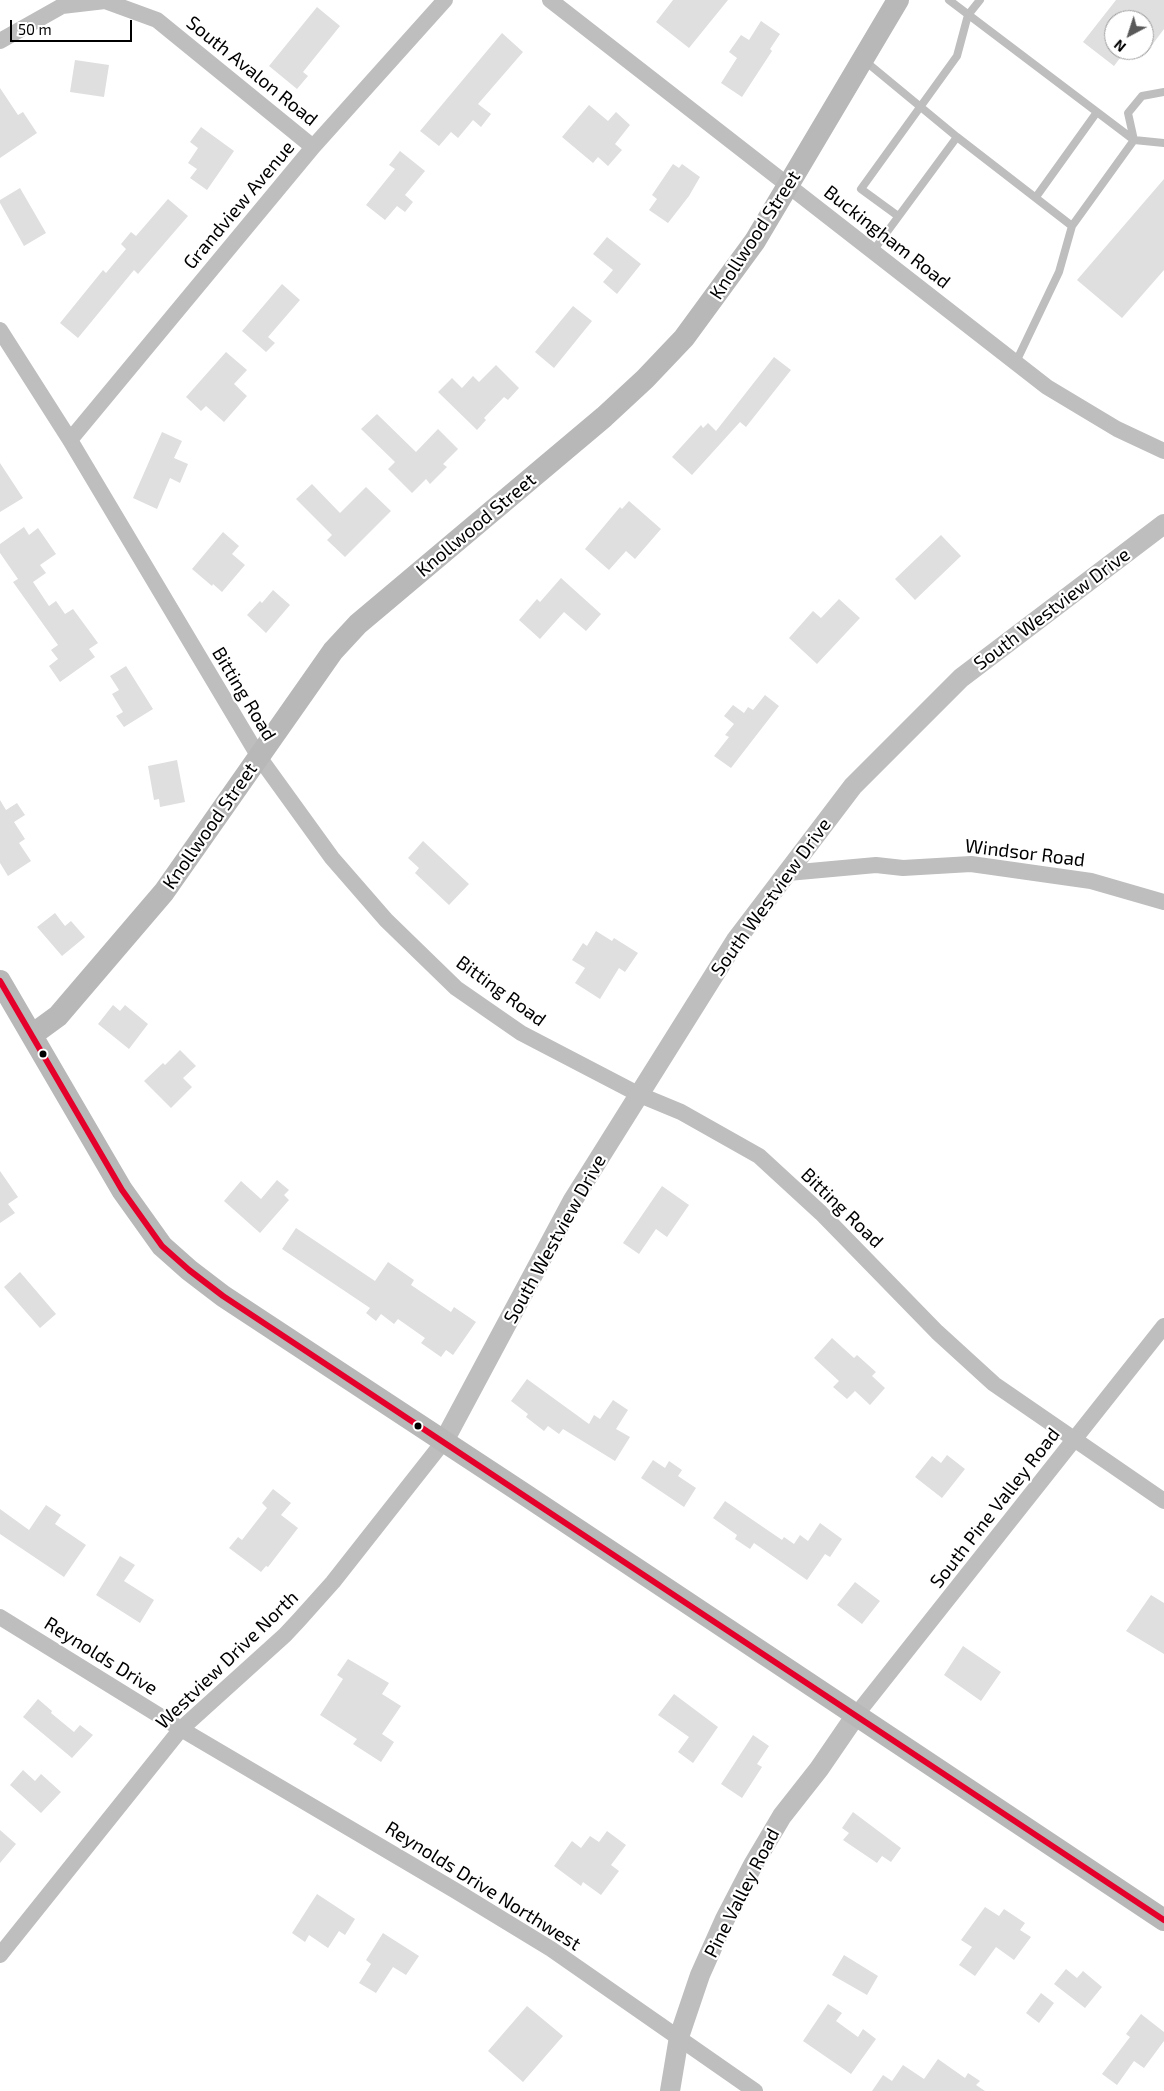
<!DOCTYPE html>
<style>
body{margin:0}
#map{position:relative;width:1164px;height:2091px;overflow:hidden;background:#fff;font-family:"Exo 2",sans-serif}
canvas{display:block}
.north{position:absolute;left:1104px;top:10px;width:50px;height:50px;box-sizing:border-box;background:#fff;border:1px solid #999;border-radius:50%;rotate:220deg;font-size:14px;font-weight:700;line-height:20px;text-align:center;color:#000}
.north::after{content:'';display:block;margin:auto;width:18px;height:22px;background:#595959;clip-path:polygon(50% 0,100% 100%,50% 72%,0 100%)}
.scale{position:absolute;left:10px;top:20px;width:122px;height:22px;box-sizing:border-box;border:2px solid #000;border-top:0;padding-left:6px;font-size:15px;line-height:18px;white-space:nowrap;color:#000;-webkit-text-stroke:4px #fff;paint-order:stroke}
</style>
<div id="map">
<canvas width="1164" height="2091"></canvas>
<div class="north">N</div>
<div class="scale">50 m</div>
</div>
<script>
const ctx = document.querySelector('canvas').getContext('2d');
ctx.lineJoin = 'round';
function fillPath(path, color) { ctx.fillStyle = color; ctx.fill(path, 'evenodd'); }
const poly = rows => new Path2D(rows.map(r => 'M' + r).join(''));
function trace(path, color, width, dash) { ctx.strokeStyle = color; ctx.lineWidth = width; ctx.lineCap = dash ? 'butt' : 'round'; ctx.setLineDash(dash || []); ctx.stroke(path); }
function label(font, color, halo, rows, align = 'center') {
  ctx.font = font + ' "Exo 2",sans-serif'; ctx.lineWidth = 4.5; ctx.setLineDash([]); ctx.textBaseline = 'middle'; ctx.strokeStyle = halo; ctx.fillStyle = color; for (const [text, x, y, turn = 0] of rows) {
    ctx.save(); ctx.translate(x, y); ctx.rotate((+turn || 0) * Math.PI / 180); ctx.textAlign = isNaN(turn) ? turn : align; if (halo) ctx.strokeText(text, 0, 0); ctx.fillText(text, 0, 0); ctx.restore();
  }
}
fillPath(poly([
 [673,0,728,0,689,48,656,22],
 [1116,0,1164,0,1164,29,1152,45,1144,39,1144,20,1114,20,1114,50,1126,50,1114,66,1083,42],
 [317,7,340,26,303,72,308,76,297,89,269,66],
 [761,21,780,34,770,49,772,51,742,97,721,83,737,58,729,52,741,35,749,40],
 [502,33,523,52,478,104,491,114,481,127,473,120,458,138,451,132,439,146,420,131],
 [75,60,109,65,104,97,70,92],
 [0,88,18,115,23,112,37,133,0,158],
 [589,105,608,121,616,112,630,125,615,144,622,150,608,166,598,157,593,163,562,137],
 [201,127,234,151,207,190,190,178,197,169,188,163,198,148,190,142],
 [400,151,425,171,405,195,413,202,405,212,397,206,385,220,366,205,395,169,389,165],
 [673,164,679,168,682,164,700,177,689,196,668,223,649,210,657,199,652,195],
 [1164,179,1164,270,1122,318,1077,280],
 [20,188,46,233,24,246,0,203,0,200],
 [168,199,188,216,138,274,134,270,78,338,60,323,103,270,106,273,126,249,121,244,131,232,136,236],
 [607,237,641,264,617,294,603,282,613,270,593,254],
 [282,284,300,300,268,337,275,343,266,352,242,331],
 [573,306,592,321,554,368,535,352],
 [226,352,247,370,234,384,247,396,224,422,206,406,201,411,186,397],
 [774,357,791,370,746,427,740,422,692,475,672,457,701,425,703,428,708,423,716,431],
 [496,365,519,388,508,400,504,397,484,418,486,420,477,430,438,392,452,378,462,388,473,376,479,382],
 [377,414,416,452,438,429,458,449,443,464,447,467,430,484,426,479,412,493,388,469,395,462,361,429],
 [162,432,182,441,174,458,188,464,180,483,170,478,157,509,133,498],
 [0,463,23,498,0,512],
 [312,484,340,513,366,487,391,511,345,557,327,540,332,535,296,499],
 [629,501,661,529,635,559,626,551,609,570,585,549,620,507,622,509],
 [24,527,29,535,38,528,56,554,40,565,46,573,33,582,49,606,56,601,65,614,73,609,98,643,89,649,95,657,60,682,49,666,58,659,51,650,58,645,13,582,18,579,0,553,0,544],
 [223,532,239,546,232,554,245,565,222,592,213,584,212,586,192,569],
 [941,535,961,556,915,600,895,579],
 [561,578,601,614,586,631,564,612,540,639,519,620,537,599,540,602],
 [273,590,290,605,266,633,247,615,260,601,262,603],
 [839,599,860,618,817,664,789,638,813,611,821,618],
 [126,666,153,709,124,727,116,716,123,712,112,694,119,690,110,676],
 [765,695,779,706,731,768,714,756,729,737,725,735,734,724,724,716,733,705,744,713,748,707,753,710],
 [177,760,185,802,160,807,159,799,154,800,148,766],
 [0,800,6,810,17,803,25,815,14,822,25,839,19,843,31,861,8,876,0,863],
 [423,841,469,884,449,905,415,873,419,868,408,858],
 [55,913,65,926,71,921,85,937,62,956,37,927],
 [596,931,612,941,614,938,638,953,625,972,619,968,600,999,575,983,585,968,572,960,583,943,587,946],
 [113,1005,120,1011,125,1005,148,1024,129,1049,98,1024],
 [180,1050,196,1066,183,1078,192,1087,171,1108,144,1081,163,1063,165,1065],
 [0,1171,18,1197,8,1204,15,1213,0,1223],
 [277,1180,289,1190,284,1195,289,1200,260,1233,224,1201,241,1181,261,1199],
 [662,1186,689,1205,667,1237,656,1229,639,1254,623,1243],
 [296,1228,375,1281,388,1262,414,1280,411,1285,451,1312,454,1307,476,1322,453,1355,446,1350,441,1357,421,1343,425,1338,398,1319,394,1324,381,1314,376,1321,366,1313,370,1308,282,1249],
 [20,1272,56,1314,40,1328,4,1287],
 [832,1338,854,1358,857,1355,876,1372,872,1376,885,1388,870,1405,855,1391,847,1399,833,1387,839,1381,814,1358],
 [527,1379,589,1424,594,1415,600,1419,613,1400,628,1410,616,1429,630,1437,615,1461,563,1429,559,1434,548,1426,544,1431,526,1417,528,1414,511,1401],
 [947,1455,965,1469,942,1498,915,1477,932,1456,941,1463],
 [653,1460,665,1468,669,1461,682,1470,678,1476,696,1488,684,1507,641,1478],
 [273,1489,291,1503,281,1515,298,1528,268,1567,266,1566,261,1572,229,1548,238,1537,242,1540,267,1508,262,1503],
 [725,1501,782,1540,784,1537,794,1544,800,1535,808,1541,820,1523,842,1539,830,1557,825,1554,807,1580,754,1543,750,1549,735,1539,737,1535,713,1518],
 [46,1505,61,1515,55,1524,86,1545,64,1577,0,1534,0,1509,29,1530],
 [120,1556,135,1565,124,1581,154,1600,140,1623,96,1595],
 [855,1582,880,1601,862,1624,837,1605],
 [1151,1595,1164,1603,1164,1654,1126,1631],
 [963,1646,1001,1672,981,1701,944,1675],
 [348,1659,389,1683,382,1694,401,1706,382,1734,394,1742,381,1762,353,1744,357,1739,320,1715,343,1679,337,1675],
 [674,1694,718,1727,693,1763,678,1752,689,1737,658,1715],
 [38,1699,52,1711,51,1713,74,1732,80,1725,93,1735,72,1758,23,1717],
 [753,1735,769,1746,757,1764,762,1767,742,1798,721,1784],
 [23,1770,35,1781,41,1774,61,1792,41,1813,10,1785],
 [853,1812,901,1848,891,1862,882,1856,877,1863,843,1840,849,1833,842,1828],
 [0,1830,16,1844,0,1863],
 [607,1831,626,1845,611,1865,619,1871,601,1895,583,1882,581,1886,554,1866,572,1841,581,1848,590,1836,599,1842],
 [317,1894,355,1919,345,1935,339,1931,328,1948,309,1935,305,1942,292,1933],
 [985,1907,999,1916,1004,1909,1025,1923,1020,1930,1031,1937,1014,1960,996,1947,975,1976,959,1965,972,1947,961,1940],
 [383,1933,419,1956,406,1975,393,1967,376,1993,359,1983,371,1964,366,1960],
 [844,1955,878,1976,867,1995,832,1975],
 [1066,1969,1077,1978,1083,1971,1102,1987,1085,2008,1054,1984],
 [1041,1993,1054,2003,1039,2023,1026,2013],
 [828,2004,842,2013,836,2021,858,2037,863,2029,876,2039,851,2074,803,2041],
 [527,2006,563,2036,523,2082,488,2051],
 [1141,2014,1164,2032,1164,2041,1144,2068,1134,2061,1117,2085,1102,2074,1130,2037,1126,2034],
 [938,2059,965,2078,968,2073,980,2081,976,2085,985,2091,872,2091,883,2075,892,2081,903,2065,924,2079]
]), '#dfdfdf');
trace(poly([
 [949,0,1134,140,1164,143],
 [865,61,957,137,1072,226,1059,272,1016,362],
 [1036,197,1097,112],
 [898,216,861,189,957,56,968,15,980,0],
 [1072,226,1134,140,1128,113,1142,96,1164,92],
 [873,251,957,137]
]), '#bebebe', 8);
trace(poly([
 [550,0,1047,387,1117,429,1164,451],
 [0,41,62,6,105,1,157,20,313,147],
 [0,330,70,440,259,757,332,858,386,920,456,988,521,1033,640,1095,681,1112,759,1156,821,1213,937,1332,994,1384,1164,1501],
 [70,440,313,147,445,0],
 [788,873,876,865,903,868,971,864,1091,881,1164,902],
 [0,1617,181,1729,456,1891,551,1949,755,2091],
 [856,1715,1164,1326],
 [0,1955,181,1729,285,1635,299,1620,333,1582,444,1441]
]), '#bebebe', 16);
trace(poly([
 [444,1441,573,1200,736,940,853,786,961,678,1164,524],
 [670,2091,679,2037,700,1975,725,1919,753,1865,782,1816,819,1769,856,1715]
]), '#bebebe', 20);
trace(poly([
 [0,981,122,1190,162,1246,189,1270,223,1296,524,1494,1164,1920],
 [32,1035,58,1016,164,892,333,651,358,624,604,417,645,379,684,338,755,241,898,0]
]), '#b8b8b8', 22);
trace(poly([
 [0,981,122,1190,162,1246,189,1270,223,1296,1164,1920]
]), '#e4002b', 6);
for (const [x, y, r, color] of [
 [43,1054,4.5,"#000"],
 [418,1426,4.5,"#000"]
]) { const dot = new Path2D(); dot.arc(x, y, r, 0, 2 * Math.PI); ctx.fillStyle = color; ctx.fill(dot); trace(dot, '#fff', 2); }
label('19px', '#000', '#fff', [
 ["South Avalon Road",252,71,39],
 ["Grandview Avenue",239,205,-50],
 ["Knollwood Street",755,235,-57],
 ["Buckingham Road",887,237,38],
 ["Knollwood Street",476,525,-40],
 ["South Westview Drive",1052,609,-37],
 ["Bitting Road",244,694,59],
 ["Knollwood Street",210,826,-55],
 ["Windsor Road",1025,853,7],
 ["South Westview Drive",771,897,-54],
 ["Bitting Road",501,991,36],
 ["Bitting Road",842,1208,44],
 ["South Westview Drive",555,1239,-61],
 ["South Pine Valley Road",995,1508,-52],
 ["Reynolds Drive",101,1656,32],
 ["Westview Drive North",227,1660,-44],
 ["Reynolds Drive Northwest",483,1886,32],
 ["Pine Valley Road",742,1893,-63]
]);
</script>
